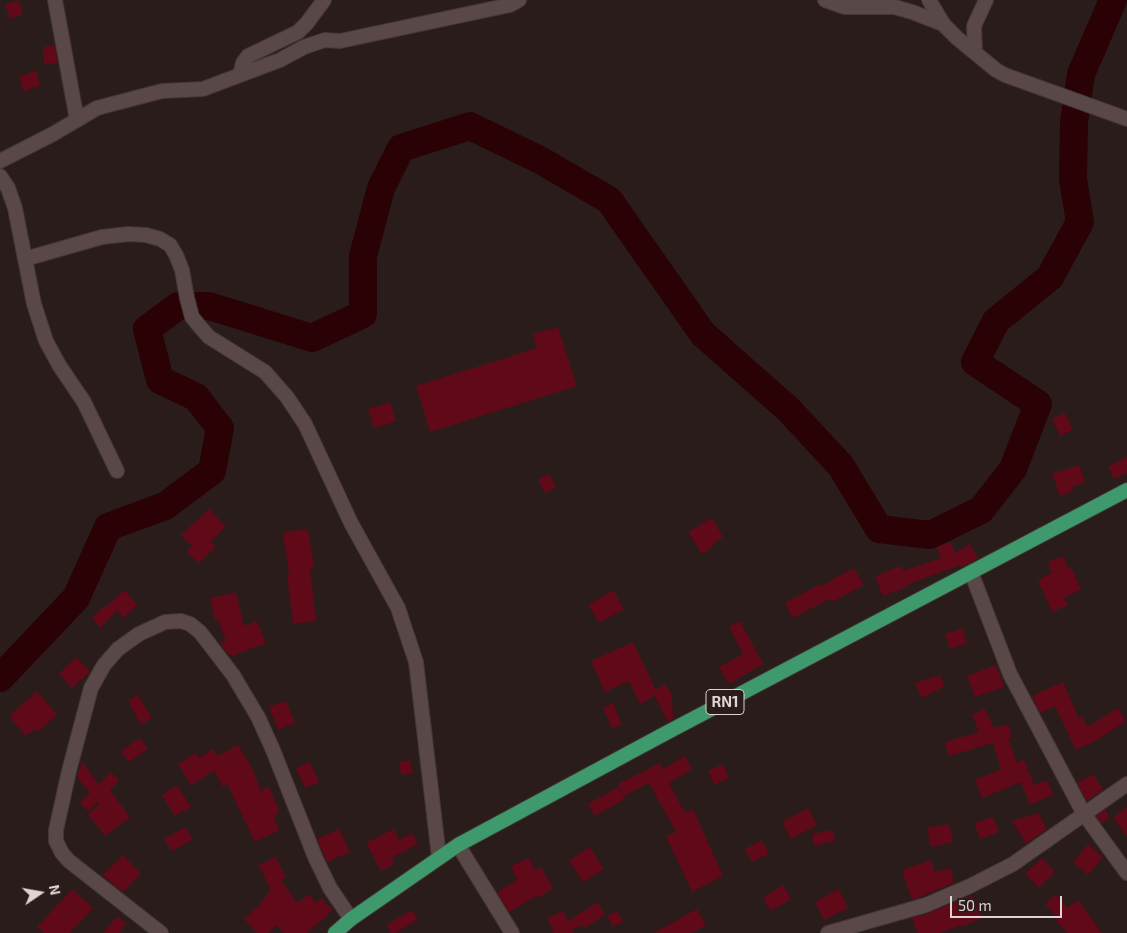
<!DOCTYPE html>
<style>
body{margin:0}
#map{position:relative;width:1127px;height:933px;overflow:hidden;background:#2b1c1c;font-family:"Exo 2",sans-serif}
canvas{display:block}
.north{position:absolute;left:15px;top:868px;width:50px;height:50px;-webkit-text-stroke:4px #2b1c1c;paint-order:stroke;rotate:78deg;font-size:14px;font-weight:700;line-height:20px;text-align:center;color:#ded4d3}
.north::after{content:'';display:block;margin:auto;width:18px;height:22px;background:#ded4d3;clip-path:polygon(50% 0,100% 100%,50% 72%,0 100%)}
.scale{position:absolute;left:950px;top:896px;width:112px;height:22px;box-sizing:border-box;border:2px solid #ded4d3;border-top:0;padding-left:6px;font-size:15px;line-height:18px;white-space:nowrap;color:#ded4d3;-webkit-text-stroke:4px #2b1c1c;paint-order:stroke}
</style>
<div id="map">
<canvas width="1127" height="933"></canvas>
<div class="north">N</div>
<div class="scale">50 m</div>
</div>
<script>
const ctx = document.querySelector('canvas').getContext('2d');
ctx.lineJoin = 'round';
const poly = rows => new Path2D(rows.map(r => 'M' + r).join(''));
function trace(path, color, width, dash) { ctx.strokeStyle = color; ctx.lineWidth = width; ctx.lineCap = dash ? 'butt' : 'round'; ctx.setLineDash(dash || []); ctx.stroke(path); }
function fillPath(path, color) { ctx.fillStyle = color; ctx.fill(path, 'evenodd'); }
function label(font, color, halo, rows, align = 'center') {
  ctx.font = font + ' "Exo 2",sans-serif'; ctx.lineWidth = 4; ctx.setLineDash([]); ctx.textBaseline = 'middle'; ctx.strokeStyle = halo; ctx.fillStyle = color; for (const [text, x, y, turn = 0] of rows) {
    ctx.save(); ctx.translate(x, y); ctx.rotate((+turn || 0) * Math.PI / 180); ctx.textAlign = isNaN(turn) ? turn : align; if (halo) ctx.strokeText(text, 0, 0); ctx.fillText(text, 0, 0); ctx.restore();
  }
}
trace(poly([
 [0,678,76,598,108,527,165,506,212,471,220,428,196,397,160,380,147,329,178,306,209,306,312,338,363,314,363,256,381,188,401,148,470,126,540,160,609,200,703,334,788,409,841,466,879,529,930,535,981,510,1013,469,1038,404,975,362,996,321,1050,277,1080,222,1073,179,1074,122,1081,74,1113,0]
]), '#2a0105', 28);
fillPath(poly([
 [18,0,23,14,10,19,5,5],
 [54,45,58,63,44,64,43,47],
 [36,71,40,86,23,91,19,76],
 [558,327,577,386,430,432,416,386,537,348,533,334],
 [390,402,396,421,374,428,368,409],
 [1065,413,1073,430,1060,436,1052,419],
 [1127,457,1127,473,1114,479,1108,467],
 [1079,465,1085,482,1072,487,1073,491,1060,496,1052,474],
 [549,474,556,487,545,493,538,479],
 [209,509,226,527,211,541,216,547,198,563,186,551,192,546,181,535],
 [712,518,723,537,712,544,713,547,702,554,688,532],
 [308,529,314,567,310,567,316,621,293,624,287,575,289,575,283,532],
 [951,542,955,553,970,544,978,559,962,567,961,565,908,584,909,586,883,596,875,576,901,566,903,571,941,558,937,547],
 [1063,556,1068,568,1071,567,1081,589,1064,598,1068,605,1052,612,1038,580,1052,573,1048,562],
 [854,568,864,585,832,602,830,599,793,618,785,603,820,584,821,586],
 [125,590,137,605,123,618,117,610,101,628,92,619,102,608,103,609],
 [613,590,624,609,599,623,588,605],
 [236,592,244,626,257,621,266,643,232,656,231,654,229,655,220,643,226,641,218,620,215,621,210,598],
 [740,621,763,664,729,684,719,667,743,654,729,627],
 [962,628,967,643,950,649,945,634],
 [633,642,656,690,665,684,672,695,673,719,668,722,655,696,640,704,629,681,605,692,591,661],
 [76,657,90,672,72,688,59,674],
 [996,665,1004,687,975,697,967,676],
 [940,675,945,686,922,698,915,683],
 [1063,682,1079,718,1082,716,1087,727,1118,708,1126,721,1097,740,1076,750,1055,706,1040,713,1032,696],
 [37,691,57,715,37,732,35,729,26,736,10,718,13,716,11,714],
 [138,695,152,718,141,725,128,701],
 [286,701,295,723,278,730,269,707],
 [613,703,622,724,612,728,603,708],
 [985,709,994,728,1008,724,1012,737,1008,738,1017,763,1024,760,1034,785,1047,780,1053,795,1030,805,1021,782,982,798,975,780,1001,769,993,743,949,756,945,742,979,732,972,715],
 [140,738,148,749,129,762,121,751],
 [238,745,252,768,261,791,269,787,279,810,274,819,279,830,255,842,227,784,223,787,214,771,191,785,178,764,196,753,199,758,213,749,217,756],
 [685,756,692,769,669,783,685,813,693,809,723,876,692,892,666,836,676,832,649,783,624,796,618,784,660,763,663,769],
 [410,760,413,773,401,775,399,762],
 [82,761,99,784,111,772,119,780,110,790,130,817,105,836,88,814,99,805,97,802,88,811,80,803,90,793,77,777],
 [310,762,319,782,305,788,296,768],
 [723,764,729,778,714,785,708,771],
 [1093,774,1103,790,1087,801,1077,783],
 [177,785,191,807,175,816,162,795],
 [618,787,625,799,595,816,588,804],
 [1127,807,1127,836,1113,818],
 [808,808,817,825,791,839,782,822],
 [1105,810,1110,817,1101,823,1096,816],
 [1038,813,1047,829,1026,844,1012,821],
 [993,817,999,832,980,839,974,823],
 [949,824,953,842,931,847,927,828],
 [185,827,193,839,172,851,164,839],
 [339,829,350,852,327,862,317,839],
 [394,829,399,840,412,833,418,844,391,858,394,864,381,871,366,843],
 [833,830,835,841,814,846,812,834],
 [762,840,769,854,752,862,745,849],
 [1088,844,1103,857,1088,875,1073,862],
 [590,847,604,869,583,882,569,860],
 [123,855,141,874,123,892,102,875],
 [276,857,286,877,281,880,297,903,309,894,316,903,322,898,333,910,307,933,284,933,277,925,268,933,257,933,244,919,264,900,263,898,271,891,259,865],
 [529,858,534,870,541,867,553,888,538,898,537,896,509,912,497,892,517,880,511,866],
 [1042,858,1055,872,1039,888,1025,873],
 [931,860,935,872,951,868,954,883,912,900,902,870],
 [783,885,791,899,771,911,763,898],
 [72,889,93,908,70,933,44,933,37,927],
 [839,889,848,908,824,920,815,902],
 [1056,894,1068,908,1078,900,1102,933,1067,933,1056,920,1057,918,1045,904],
 [972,895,982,918,961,927,961,925,940,933,917,933,912,918,929,913],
 [598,902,605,915,584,928,582,925,572,930,573,933,554,933,547,918,563,911,568,921],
 [697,909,706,925,692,933,654,933],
 [412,910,418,919,396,933,391,933,386,925],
 [617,911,623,921,613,927,607,916],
 [117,916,126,924,119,933,103,933]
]), '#600918');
const minor = poly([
 [55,0,77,120],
 [825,0,844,7,895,7,912,12,943,24],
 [929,0,944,25,957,38,996,70,1005,75,1127,119],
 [975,53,974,26,986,0],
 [240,75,280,60,304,47,325,40,340,41,510,5,519,0],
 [0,161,53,134,97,108,162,91,203,89,240,75,243,63,248,56,298,32,307,23,324,0],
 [0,176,8,188,15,208,25,259,102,237,128,234,146,235,160,239,170,245,176,255,182,270,187,298,192,317,201,328,209,337,265,372,287,397,305,424,351,523,398,608,416,662,439,857],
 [25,259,34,304,46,341,59,365,84,402,117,471],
 [971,572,1010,674,1084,814,1127,873],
 [458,845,512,933],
 [161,933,69,861,62,853,56,841,56,830,69,771,91,688,104,665,118,649,139,634,165,622,181,621,190,624,200,632,233,675,258,717,273,750,315,857,330,888,351,919],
 [828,933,926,905,970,886,1013,864,1127,784]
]);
const trunk = poly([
 [335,933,351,919,458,845,666,733,1127,490]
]);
trace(minor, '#443737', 16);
trace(trunk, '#443737', 16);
trace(minor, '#594847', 14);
trace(trunk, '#3e996c', 14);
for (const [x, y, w] of [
 [725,702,38]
]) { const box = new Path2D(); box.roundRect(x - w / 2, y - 12.5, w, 25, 4); ctx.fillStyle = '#2b1c1c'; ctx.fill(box); trace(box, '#ded4d3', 1); }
label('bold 15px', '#ded4d3', null, [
 ["RN1",725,702]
]);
</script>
